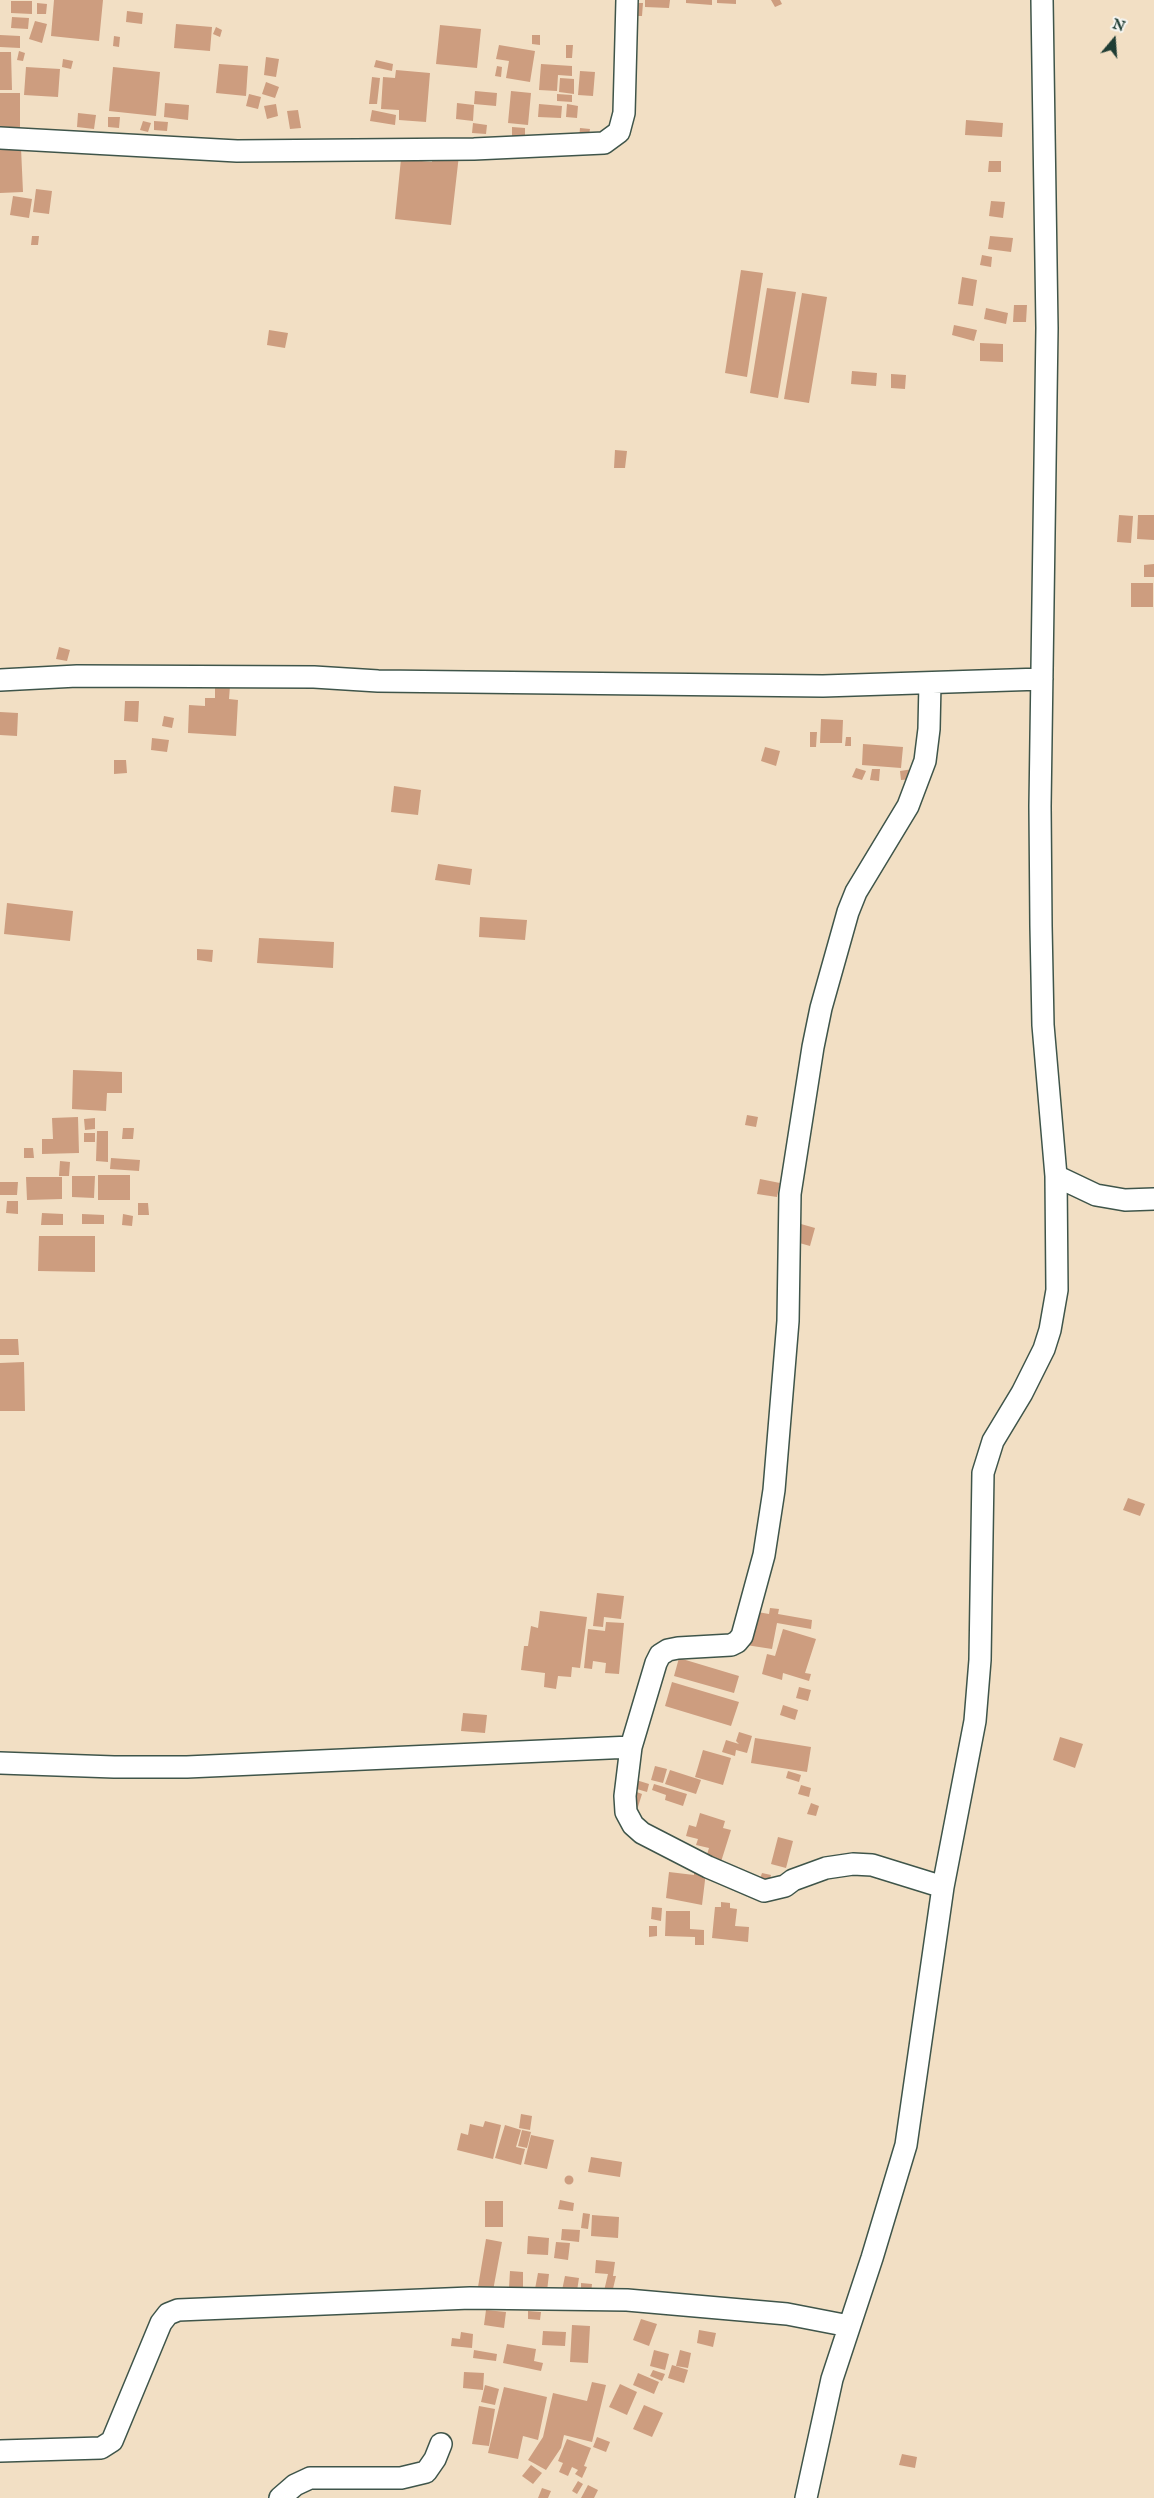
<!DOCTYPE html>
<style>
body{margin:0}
#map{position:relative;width:1154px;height:2498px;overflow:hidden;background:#f2dfc4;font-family:"IM FELL English",serif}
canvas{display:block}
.north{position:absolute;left:1089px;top:15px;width:50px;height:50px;-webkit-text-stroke:4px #f6f6f2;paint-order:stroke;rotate:18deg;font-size:14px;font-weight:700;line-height:20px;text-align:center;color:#1f3d34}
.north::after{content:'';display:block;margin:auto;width:18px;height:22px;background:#1f3d34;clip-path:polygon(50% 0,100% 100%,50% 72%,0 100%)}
</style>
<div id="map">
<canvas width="1154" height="2498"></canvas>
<div class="north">N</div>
</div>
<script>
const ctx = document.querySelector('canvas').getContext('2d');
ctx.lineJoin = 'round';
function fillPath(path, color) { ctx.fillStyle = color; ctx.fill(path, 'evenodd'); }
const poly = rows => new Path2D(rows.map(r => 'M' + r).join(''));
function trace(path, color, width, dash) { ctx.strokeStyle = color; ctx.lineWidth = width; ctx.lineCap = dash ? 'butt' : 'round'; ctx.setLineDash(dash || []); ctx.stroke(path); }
fillPath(poly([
 [54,0,103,0,99,41,51,36],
 [645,0,670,0,669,8,645,7],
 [686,0,712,0,712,5,686,3],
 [717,0,736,0,736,4,717,3],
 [771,0,780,0,782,4,775,7],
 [11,1,32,1,32,14,11,13],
 [37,3,47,4,46,14,37,14],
 [634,3,643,3,642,16,633,16],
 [127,11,143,13,142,24,126,22],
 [12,17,29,18,28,29,11,28],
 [35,21,47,24,42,43,29,39],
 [176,24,212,27,210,51,174,48],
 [440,25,481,29,477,68,436,64],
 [216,27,222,30,220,37,213,34],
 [0,35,20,36,20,48,0,47],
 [532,35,540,35,540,45,532,44],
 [114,36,120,37,119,47,113,46],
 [499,45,535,51,530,82,506,78,509,61,496,59],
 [566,45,573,45,572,58,566,58],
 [19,51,25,53,23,61,17,60],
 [0,52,11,52,12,90,0,90],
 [266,57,279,59,276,77,264,75],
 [63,59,73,61,71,69,62,67],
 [376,60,393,64,392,71,374,67],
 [219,64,248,66,246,96,216,93],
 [541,64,572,66,572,76,558,75,557,91,539,90],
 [497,66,502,67,501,77,495,76],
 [26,67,60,69,58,97,24,95],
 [113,67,160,72,156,116,109,111],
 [396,70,430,73,426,122,399,120,399,110,381,109,383,77,395,78],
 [580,71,595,72,593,96,578,95],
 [372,77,380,78,377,104,369,104],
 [560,78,574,79,574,94,559,92],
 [266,82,279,87,275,98,262,94],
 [475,91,497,93,496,106,474,104],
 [511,91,531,93,528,125,508,123],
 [0,93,20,93,20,128,0,128],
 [249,94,261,97,258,109,246,106],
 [557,94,572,95,572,102,557,101],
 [165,103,189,105,188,120,164,117],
 [457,103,474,105,473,121,456,119],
 [276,104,278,116,267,119,264,106],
 [539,104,562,106,561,118,538,117],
 [567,104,578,106,577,118,566,117],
 [298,110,301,128,290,129,287,111],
 [372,110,396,115,395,125,370,121],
 [78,113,96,115,94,129,77,127],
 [108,117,120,117,119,128,108,127],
 [966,120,1003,123,1002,137,965,135],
 [143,121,151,123,148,132,140,130],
 [154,121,168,122,167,131,154,130],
 [473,123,487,125,486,134,472,133],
 [512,127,525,128,525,140,512,139],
 [580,128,590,129,588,141,579,140],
 [21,148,23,192,0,193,0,149],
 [433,152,459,155,451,225,395,219,401,159,432,162],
 [989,161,1001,161,1001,172,988,172],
 [36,189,52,191,49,214,33,212],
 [13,196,32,199,29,218,10,215],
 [991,201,1005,202,1003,218,989,216],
 [32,236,39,236,38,245,31,245],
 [990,236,1013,238,1011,252,988,249],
 [982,255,992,257,991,267,980,265],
 [741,270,763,273,747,377,725,373],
 [962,277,977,280,973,306,958,304],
 [767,288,796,292,778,398,750,393],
 [802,293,827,297,809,403,784,399],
 [1014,305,1027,305,1026,322,1013,322],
 [986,308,1008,313,1006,324,984,319],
 [954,325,977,330,974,341,952,335],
 [269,330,288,333,285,348,267,345],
 [980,343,1003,344,1003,362,980,361],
 [852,371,877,373,876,386,851,384],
 [891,374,906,375,905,389,891,388],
 [615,450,627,451,625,468,614,468],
 [1119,515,1133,516,1131,543,1117,542],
 [1138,515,1154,515,1154,540,1137,539],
 [1154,564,1154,577,1144,577,1144,565],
 [1131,583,1153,583,1153,607,1131,607],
 [59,647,70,650,67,661,56,659],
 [215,685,230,686,229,699,238,700,236,736,188,733,189,705,205,706,205,698,215,698],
 [125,701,139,701,138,722,124,721],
 [0,712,18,713,17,736,0,735],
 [164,716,174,718,172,728,162,726],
 [821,719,843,720,842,743,820,743],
 [810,732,817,732,816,747,810,747],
 [846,737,851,737,851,746,845,746],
 [152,738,169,740,167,752,151,750],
 [863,744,903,747,901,768,862,765],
 [765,747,780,751,776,766,761,761],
 [114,760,126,760,127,773,114,774],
 [856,768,866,771,862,780,852,777],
 [872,769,880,769,879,781,870,780],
 [913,769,914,779,901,780,900,771],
 [394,786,421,790,418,815,391,812],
 [438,864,472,869,470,885,435,880],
 [7,903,73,911,70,941,4,934],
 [480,917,527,920,525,940,479,937],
 [259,938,334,942,333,968,257,963],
 [197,949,213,950,212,962,197,960],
 [73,1070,122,1072,122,1093,107,1093,106,1111,72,1109],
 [747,1115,758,1117,756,1127,745,1125],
 [78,1117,79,1153,42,1154,42,1139,53,1139,52,1118],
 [95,1118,95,1129,85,1130,84,1119],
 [123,1128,134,1128,133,1139,122,1139],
 [97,1131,108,1131,108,1162,96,1161],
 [84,1133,95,1133,95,1142,84,1142],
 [24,1148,33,1148,34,1158,24,1158],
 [111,1158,140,1160,139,1171,110,1169],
 [60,1161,70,1162,69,1176,59,1176],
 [98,1175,130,1175,130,1200,98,1200],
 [72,1176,95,1176,94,1198,72,1197],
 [26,1177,62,1177,62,1199,27,1200],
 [760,1179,780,1183,777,1197,757,1194],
 [0,1182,18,1182,17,1195,0,1195],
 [7,1201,18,1201,18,1214,6,1213],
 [138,1203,148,1203,149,1215,138,1215],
 [42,1213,63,1214,63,1225,41,1225],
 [82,1214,104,1215,104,1224,82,1224],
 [123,1214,133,1216,132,1226,122,1225],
 [801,1224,815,1228,810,1246,796,1242],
 [39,1236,95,1236,95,1272,38,1271],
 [0,1339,18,1339,19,1355,0,1355],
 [24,1362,25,1411,0,1411,0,1363],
 [1128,1498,1145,1504,1140,1516,1123,1510],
 [597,1593,624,1596,621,1619,604,1617,603,1627,593,1626],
 [770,1608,779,1609,778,1614,812,1620,811,1629,777,1623,772,1649,746,1645,752,1611,769,1614],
 [540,1611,587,1617,580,1668,572,1667,571,1677,558,1676,556,1689,544,1687,545,1673,521,1670,524,1646,528,1646,531,1626,538,1628],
 [606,1622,624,1623,619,1674,605,1673,606,1663,593,1661,592,1669,584,1668,588,1629,605,1631],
 [783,1629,816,1639,805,1673,811,1674,809,1681,783,1673,782,1680,762,1674,767,1654,775,1656],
 [679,1658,739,1676,734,1693,674,1676],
 [672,1682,739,1702,731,1726,665,1706],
 [799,1687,811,1690,808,1701,796,1698],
 [783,1705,798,1710,795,1720,780,1715],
 [463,1713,487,1715,485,1733,461,1731],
 [739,1732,752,1736,747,1753,736,1750,735,1756,722,1752,726,1740,739,1744,736,1741],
 [1060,1737,1083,1744,1075,1768,1053,1760],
 [755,1738,811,1747,807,1772,751,1763],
 [703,1750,731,1758,723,1785,695,1777],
 [655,1766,667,1769,663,1783,651,1780],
 [670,1770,701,1780,696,1794,665,1784],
 [788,1771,801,1775,799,1782,786,1778],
 [633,1779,649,1784,647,1792,630,1787],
 [654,1784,687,1794,683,1806,665,1800,666,1795,652,1790],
 [801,1785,811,1788,809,1797,798,1794],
 [634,1791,642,1794,637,1810,630,1808],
 [811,1803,819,1806,816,1816,807,1814],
 [700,1813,725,1821,723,1828,731,1830,720,1865,705,1861,709,1848,696,1845,698,1839,686,1836,689,1825,696,1827],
 [778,1837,793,1841,786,1868,771,1864],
 [694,1871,706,1872,702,1905,666,1898,669,1872,694,1875],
 [762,1873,771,1875,769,1884,759,1882],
 [721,1902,730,1903,730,1908,737,1909,735,1926,749,1927,748,1942,712,1938,715,1907,721,1907],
 [652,1907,662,1908,661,1921,651,1919],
 [666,1911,690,1911,690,1929,704,1930,704,1945,695,1945,695,1937,665,1936],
 [649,1926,657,1926,657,1936,649,1937],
 [521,2114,532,2116,530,2130,519,2128],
 [485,2121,501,2125,493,2159,457,2150,461,2133,468,2135,470,2124,483,2127],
 [505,2125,521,2130,516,2147,525,2149,521,2165,495,2158],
 [522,2130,531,2132,527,2148,518,2146],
 [531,2135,554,2140,547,2169,524,2164],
 [591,2157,622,2162,620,2177,588,2172],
 '564.5 2180a4.5 4.5 0 1 1 9 0a4.5 4.5 0 1 1-9 0Z',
 [560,2200,574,2203,573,2211,558,2209],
 [485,2201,503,2201,503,2227,485,2227],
 [583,2213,590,2214,588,2229,581,2228],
 [592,2215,619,2217,618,2238,591,2236],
 [562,2229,580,2230,579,2242,561,2240],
 [528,2236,549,2238,548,2255,527,2254],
 [486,2239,502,2242,492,2296,477,2293],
 [556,2242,570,2243,568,2260,554,2258],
 [596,2260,615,2262,613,2276,616,2276,612,2293,604,2291,608,2274,595,2273],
 [510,2271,523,2272,523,2288,509,2288],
 [538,2273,549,2274,547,2291,535,2289],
 [565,2276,579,2278,576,2297,561,2295],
 [581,2283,592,2284,591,2294,581,2293],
 [486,2310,506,2312,504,2328,484,2325],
 [528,2311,541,2312,540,2320,528,2319],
 [641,2319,657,2324,649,2346,633,2340],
 [572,2325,590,2326,588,2363,570,2362],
 [699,2330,716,2333,713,2347,697,2343],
 [543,2331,566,2332,565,2346,542,2345],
 [461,2332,473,2334,472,2348,451,2346,452,2338,460,2339],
 [507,2344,536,2349,534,2361,543,2363,541,2371,503,2363],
 [474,2350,497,2354,496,2361,473,2358],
 [654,2350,669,2354,665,2370,650,2366],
 [680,2350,691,2353,688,2368,676,2366],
 [672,2365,688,2370,684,2383,668,2378],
 [653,2370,665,2374,662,2381,650,2376],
 [464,2372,484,2373,483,2390,463,2388],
 [638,2373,659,2382,654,2394,633,2385],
 [592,2382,606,2385,592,2442,564,2435,561,2448,546,2470,528,2460,543,2437,553,2393,587,2401],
 [620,2384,637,2392,627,2415,609,2407],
 [485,2385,499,2389,495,2405,481,2402],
 [504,2387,547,2397,538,2440,523,2436,518,2459,488,2453],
 [644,2405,663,2413,652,2437,633,2429],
 [479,2406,495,2409,489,2446,472,2444],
 [597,2437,610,2442,606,2452,593,2447],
 [567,2439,591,2448,584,2466,587,2467,582,2478,575,2474,578,2470,572,2467,568,2476,559,2472,563,2463,558,2461],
 [902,2454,917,2457,915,2468,899,2465],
 [531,2465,542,2473,533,2484,522,2476],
 [578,2481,583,2484,577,2494,572,2491],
 [588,2485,598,2490,594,2498,581,2498],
 [542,2488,551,2491,548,2498,538,2498]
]), '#cd9d7f');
const minor = poly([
 [0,138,237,151,474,149,604,143,619,132,624,113,627,0],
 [0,680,77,676,314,677,378,681,823,686,1042,679],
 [930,683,929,729,925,761,908,806,856,892,848,912,821,1008,813,1047,790,1194,788,1321,774,1490,764,1555,742,1636,737,1642,731,1645,678,1648,668,1650,660,1655,656,1663,631,1747,625,1796,626,1812,633,1825,642,1833,708,1867,764,1891,785,1886,793,1880,826,1868,853,1864,872,1865,943,1887],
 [1056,1176,1096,1195,1125,1200,1154,1199],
 [0,1763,114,1767,187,1767,631,1747],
 [0,2451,101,2448,112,2441,161,2323,168,2314,178,2310,470,2298,627,2300,787,2314,849,2326],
 [280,2498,295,2485,310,2478,401,2478,426,2472,435,2459,441,2444],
 [806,2498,832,2379,872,2258,906,2145,943,1887,975,1721,980,1660,983,1473,993,1441,1022,1393,1044,1349,1050,1330,1057,1290,1056,1176,1043,1025,1041,926,1040,806,1047,328,1042,0]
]);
trace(minor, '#3f554a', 24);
trace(minor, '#fff', 21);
</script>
